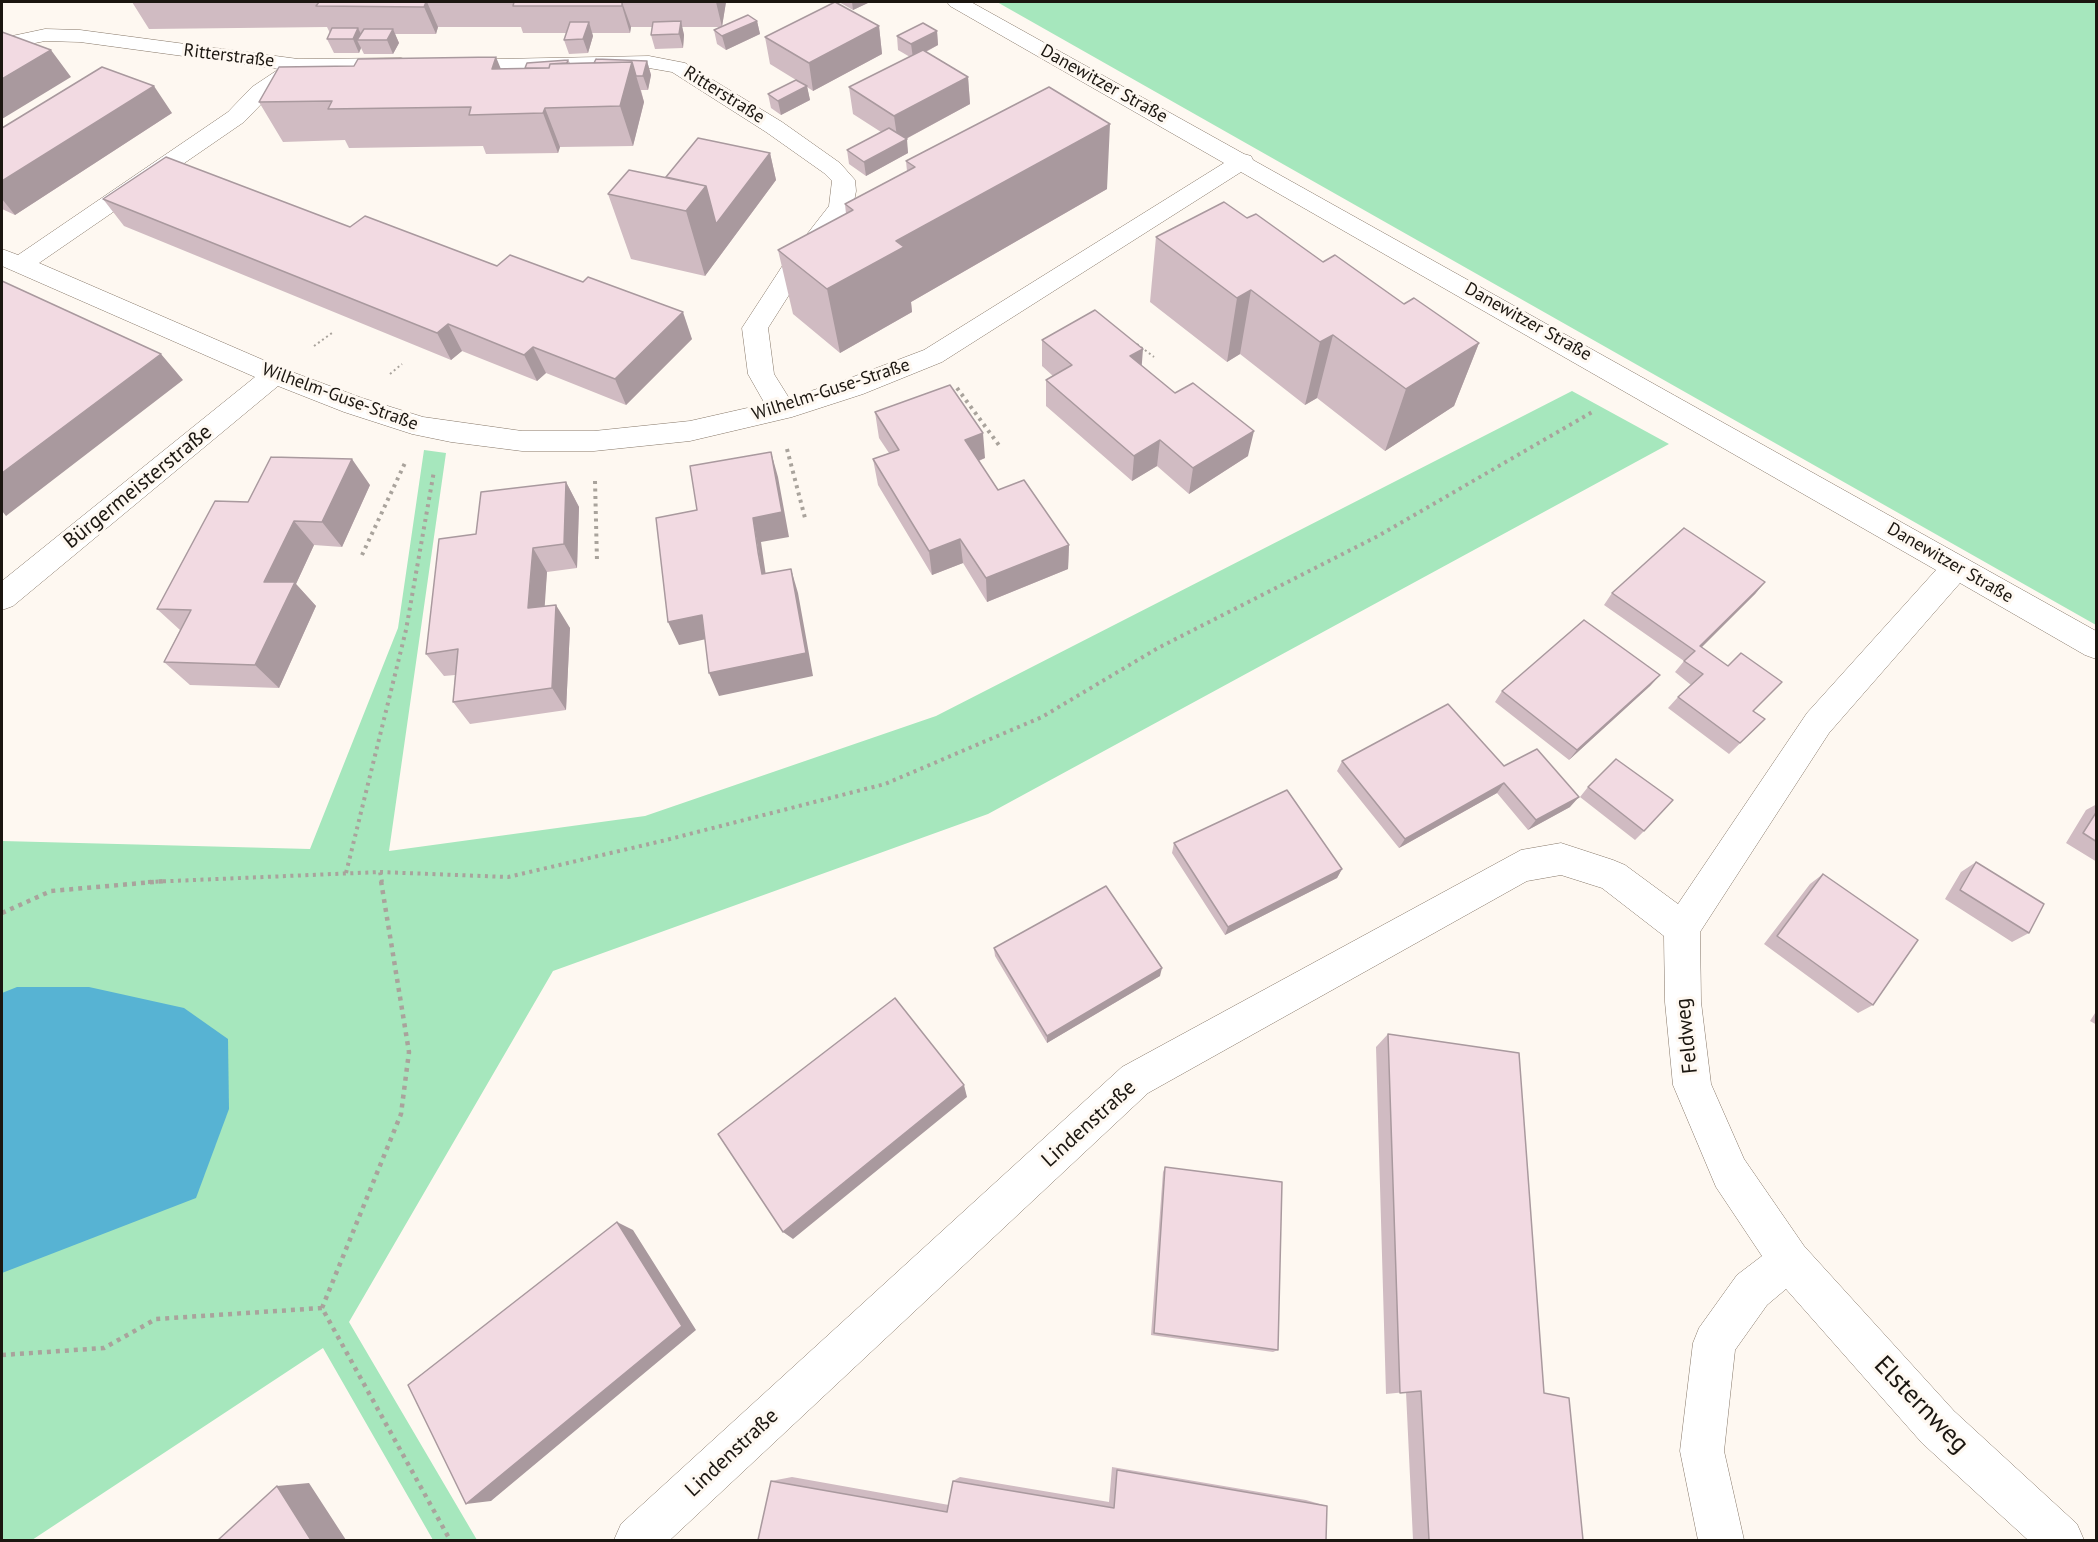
<!DOCTYPE html>
<meta charset="utf-8">
<style>
body{margin:0}
#map{position:relative;width:2098px;height:1542px;overflow:hidden;background:#fef8f1;font-family:"PT Sans",sans-serif}
canvas{display:block}
.frame{position:absolute;inset:0;border:3px solid #1b1610;pointer-events:none}
</style>
<div id="map">
<canvas width="2098" height="1542"></canvas>
<div class="frame"></div>
</div>
<script>
const ctx = document.querySelector('canvas').getContext('2d');
ctx.lineJoin = 'round';
function fillPath(path, color) { ctx.fillStyle = color; ctx.fill(path, 'evenodd'); }
const poly = rows => new Path2D(rows.map(r => 'M' + r).join(''));
function trace(path, color, width, dash) { ctx.strokeStyle = color; ctx.lineWidth = width; ctx.lineCap = dash ? 'butt' : 'round'; ctx.setLineDash(dash || []); ctx.stroke(path); }
function label(font, color, halo, rows, align = 'center') {
  ctx.font = font + ' "PT Sans",sans-serif'; ctx.lineWidth = 6; ctx.setLineDash([]); ctx.textBaseline = 'middle'; ctx.strokeStyle = halo; ctx.fillStyle = color; for (const [text, x, y, turn = 0] of rows) {
    ctx.save(); ctx.translate(x, y); ctx.rotate((+turn || 0) * Math.PI / 180); ctx.textAlign = isNaN(turn) ? turn : align; if (halo) ctx.strokeText(text, 0, 0); ctx.fillText(text, 0, 0); ctx.restore();
  }
}
fillPath(poly([
 [997,2,2096,2,2096,625],
 [1572,391,1669,444,988,814,553,971,349,1322,477,1540,433,1540,323,1348,32,1540,2,1540,2,841,310,849,398,628,424,450,446,453,389,851,645,816,936,716]
]), '#a6e7bd');
fillPath(poly([
 [17,987,89,987,184,1008,228,1039,229,1109,196,1198,2,1273,2,993]
]), '#57b3d3');
const minor = poly([
 [947,2,971,2,1244,154,1251,156,1253,160,2096,631,2096,659,2085,655,1960,583,1829,733,1700,932,1701,1002,1711,1084,1744,1159,1804,1246,1954,1411,2077,1524,2084,1540,2028,1540,1922,1443,1786,1289,1767,1305,1735,1350,1724,1451,1744,1540,1698,1540,1680,1451,1693,1343,1699,1328,1737,1275,1762,1256,1716,1187,1673,1085,1665,1002,1664,936,1602,888,1561,875,1527,881,1148,1093,670,1540,614,1540,621,1524,1122,1067,1521,850,1561,843,1613,860,1625,865,1678,904,1807,713,1936,570,1241,172,942,362,863,394,792,417,690,441,594,451,522,451,451,442,412,434,344,412,278,386,13,606,2,610,2,581,255,377,2,266,2,249,18,255,228,112,252,87,279,69,80,42,45,41,25,45,2,54,2,40,12,36,45,29,80,30,298,59,401,58,408,60,412,64,408,68,401,70,303,71,268,97,244,122,39,263,284,369,362,398,423,417,522,431,594,431,690,421,765,404,748,374,742,328,783,265,829,206,832,181,824,173,766,132,672,72,649,68,455,70,448,68,444,64,448,60,649,56,685,63,782,122,840,163,855,180,856,191,853,207,801,276,768,328,774,374,789,398,845,380,924,350,1224,163,950,6,947,2]
]);
trace(minor, '#867768', 1);
trace(poly([
 [1137,344,1154,357],
 [314,346,332,333],
 [390,374,402,364]
]), '#a9a39c', 2, [2, 3]);
trace(poly([
 [957,388,1001,448],
 [787,449,805,518],
 [595,481,597,561],
 [362,555,405,463],
 [380,872,508,877,662,841,885,784,1042,717,1158,648,1378,536,1594,411],
 [346,873,406,630,434,471],
 [148,882,380,872,382,882]
]), '#a9a39c', 4, [3, 4.5]);
trace(poly([
 [2,913,51,891,165,881],
 [322,1308,401,1114,409,1052,381,881],
 [2,1355,104,1348,156,1319,322,1308,450,1540]
]), '#a9a39c', 4.5, [4, 5]);
fillPath(minor, '#fff');
fillPath(poly([
 [132,2,726,2,722,26,757,21,760,34,726,50,717,44,714,30,719,27,682,27,684,35,683,48,655,49,651,35,652,27,631,27,630,33,592,33,593,36,588,53,569,54,564,40,567,33,523,33,521,27,438,27,436,34,395,34,399,43,393,54,364,54,361,48,359,53,334,53,327,39,330,33,327,27,149,29],
 [839,2,870,2,853,10],
 [879,26,882,54,813,91,807,87,810,100,781,115,771,108,768,94,796,80,770,64,765,37],
 [937,31,938,45,926,52,968,77,970,104,906,139,908,153,866,176,849,164,847,150,881,132,853,114,849,87,910,57,898,50,897,36],
 [568,60,570,63,647,61,651,75,648,90,641,90,644,102,633,146,560,147,558,153,486,154,483,146,349,148,345,140,283,142,259,102,501,69,525,68],
 [172,113,15,215,2,209,2,128],
 [770,153,776,180,705,276,631,259,608,194,666,177],
 [906,161,1107,189,911,302,912,312,840,353,793,314,778,250,846,214,845,204,907,171],
 [103,199,350,227,692,339,626,405,546,373,537,381,462,351,451,360,124,226],
 [1247,218,1323,262,1404,304,1479,343,1454,406,1385,451,1317,398,1305,405,1240,354,1227,362,1150,302,1156,237],
 [1042,340,1142,366,1248,456,1189,494,1157,466,1132,481,1046,406,1046,380,1053,376,1042,366],
 [875,412,985,458,979,461,998,490,1069,545,1068,569,987,602,963,563,932,575,878,485,873,459,889,453,879,438],
 [566,482,579,507,577,568,547,572,544,606,570,628,566,710,470,724,453,702,455,675,444,676,426,654,476,534],
 [370,485,342,547,314,545,296,584,316,606,279,688,190,685,164,662,180,630,157,609,248,502],
 [1765,582,1755,594,1701,647,1753,711,1765,719,1729,754,1668,708,1678,697,1691,685,1675,672,1684,661,1604,605,1612,593],
 [1660,675,1650,686,1569,760,1495,702,1502,691],
 [1342,761,1504,766,1570,807,1528,830,1497,793,1399,848,1337,771],
 [1588,787,1644,831,1635,840,1580,797],
 [2097,804,2097,862,2066,843,2086,810],
 [1174,843,1342,869,1337,878,1225,935,1172,853],
 [1976,862,2029,933,2012,942,1945,899,1961,872],
 [1823,874,1873,1005,1858,1013,1764,944,1810,884],
 [994,948,1160,976,1047,1043,995,956],
 [2097,1010,2097,1025,2090,1021],
 [1388,1034,1544,1393,1583,1540,1413,1540,1406,1392,1386,1394,1376,1047],
 [1165,1167,1278,1350,1273,1352,1151,1335,1163,1172],
 [1112,1467,1306,1500,1327,1506,758,1540,771,1481,792,1477,949,1505,953,1481,960,1477,1109,1502]
]), '#d0bbc2');
fillPath(poly([
 [426,2,427,2,438,27,436,34,424,7],
 [622,2,631,27,630,33,622,6],
 [716,2,726,2,722,27],
 [852,2,870,2,853,10],
 [681,21,684,35,683,48,679,34],
 [757,21,760,34,726,50,722,36],
 [589,22,593,36,588,53,583,39],
 [879,26,882,54,813,91,809,63],
 [358,28,364,40,357,40,361,48,359,53,353,39],
 [393,29,399,43,393,54,387,40],
 [937,31,938,45,913,58,911,44],
 [51,50,71,77,2,119,2,79],
 [496,57,512,96,492,69],
 [647,61,651,75,648,90,643,76],
 [632,62,644,102,633,146,620,106],
 [968,77,970,104,898,143,894,116],
 [154,86,172,113,15,215,2,199,2,181],
 [807,86,810,100,781,115,778,101],
 [545,108,560,147,558,153,543,113],
 [1110,124,1107,189,911,302,912,312,840,353,827,289,896,241],
 [907,139,908,153,866,176,864,162],
 [770,153,776,180,705,276,686,211,706,186],
 [1251,290,1240,354,1227,362,1237,298],
 [683,312,692,339,626,405,615,379],
 [448,324,462,351,451,360,437,333],
 [1333,335,1317,398,1305,405,1320,342],
 [1479,343,1454,406,1385,451,1406,389],
 [533,347,546,373,537,381,524,355],
 [1143,349,1141,375,1130,356],
 [161,354,183,380,6,516,2,511,2,473],
 [1254,431,1248,456,1189,494,1193,468],
 [983,433,985,458,967,465,965,440],
 [1160,440,1157,466,1132,481,1134,456],
 [771,452,778,477,789,537,761,542,766,576,762,574,753,518],
 [352,459,370,485,342,547,322,522],
 [566,482,579,507,577,568,564,544],
 [294,521,314,545,296,584,316,606,279,688,255,665,264,582],
 [960,539,963,563,932,575,929,551],
 [1069,545,1068,569,987,602,986,578],
 [533,548,547,572,543,632,528,608],
 [791,569,798,593,813,676,719,696,709,673],
 [1765,582,1755,594,1691,658,1700,646],
 [556,605,570,628,566,710,552,688],
 [702,615,711,638,679,645,668,622],
 [1660,675,1650,686,1569,760,1577,750],
 [1504,783,1497,793,1399,848,1405,839],
 [1579,797,1570,807,1528,830,1536,820],
 [1342,869,1337,878,1225,935,1228,927],
 [1162,968,1160,976,1047,1043,1047,1036],
 [964,1085,967,1097,793,1239,783,1232],
 [617,1222,633,1230,696,1330,491,1501,466,1504],
 [309,1483,346,1540,311,1540,277,1486]
]), '#a9999e');
const building = poly([
 [319,2,426,2,424,7,316,6,319,2],
 [514,2,622,2,622,6,513,6,514,2],
 [835,2,879,26,809,63,765,37,835,2],
 [748,15,757,21,722,36,714,30,748,15],
 [681,21,679,34,651,35,653,22,681,21],
 [570,22,589,22,583,39,564,40,570,22],
 [923,23,937,31,911,44,897,36,923,23],
 [332,28,358,28,353,39,327,39,332,28],
 [364,29,393,29,387,40,357,40,364,29],
 [2,32,51,50,2,79,2,32],
 [923,50,968,77,894,116,849,87,923,50],
 [496,57,492,69,549,68,550,64,632,62,620,106,545,108,543,113,469,115,471,107,328,109,332,101,259,102,279,67,354,66,358,59,496,57],
 [596,59,647,61,643,76,636,76,632,62,594,63,596,59],
 [568,60,567,63,550,64,549,68,525,68,527,63,568,60],
 [102,67,154,86,2,181,2,128,102,67],
 [796,80,807,86,778,101,768,94,796,80],
 [1049,87,1110,124,896,241,904,247,827,289,778,250,853,210,845,204,915,167,906,161,1049,87],
 [889,128,907,139,864,162,847,150,889,128],
 [698,138,770,153,716,224,706,186,666,177,698,138],
 [166,157,350,227,365,216,497,266,510,255,583,282,588,277,683,312,615,379,533,347,524,355,448,324,437,333,103,199,166,157],
 [629,170,706,186,686,211,608,194,629,170],
 [1224,202,1247,218,1256,214,1323,262,1335,255,1404,304,1414,298,1479,343,1406,389,1333,335,1320,342,1251,290,1237,298,1156,237,1224,202],
 [2,281,161,354,2,473,2,281],
 [1095,310,1143,349,1130,356,1175,393,1193,383,1254,431,1193,468,1160,440,1134,456,1046,380,1072,365,1042,340,1095,310],
 [950,385,983,433,965,440,998,490,1024,480,1069,545,986,578,960,539,929,551,873,459,899,450,875,412,950,385],
 [771,452,782,512,753,518,758,552,762,574,791,569,806,653,709,673,702,615,668,622,656,518,697,510,690,466,771,452],
 [271,457,352,459,322,522,294,521,264,582,295,582,255,665,164,662,191,610,157,609,215,501,248,502,271,457],
 [566,482,564,544,533,548,530,583,528,608,556,605,552,688,453,702,458,649,426,654,439,539,476,534,481,492,566,482],
 [1684,528,1765,582,1700,646,1728,666,1741,653,1782,682,1753,711,1765,719,1740,743,1678,697,1703,674,1684,661,1695,651,1612,593,1684,528],
 [1584,620,1660,675,1577,750,1502,691,1584,620],
 [1448,704,1504,766,1537,749,1579,797,1536,820,1504,783,1405,839,1342,761,1448,704],
 [1616,759,1673,800,1644,831,1588,787,1616,759],
 [1287,790,1342,869,1228,927,1174,843,1287,790],
 [2097,811,2097,842,2083,833,2097,811],
 [1976,862,2044,904,2029,933,1960,890,1976,862],
 [1823,874,1918,940,1873,1005,1777,936,1823,874],
 [1106,886,1162,968,1047,1036,994,948,1106,886],
 [895,998,964,1085,783,1232,718,1134,895,998],
 [1388,1034,1519,1053,1544,1393,1569,1398,1583,1540,1429,1540,1421,1391,1400,1393,1388,1034],
 [1165,1167,1282,1182,1278,1350,1154,1333,1165,1167],
 [617,1222,682,1326,466,1504,408,1385,617,1222],
 [1117,1470,1327,1506,1326,1540,758,1540,771,1481,947,1512,953,1481,1114,1508,1117,1470],
 [277,1486,311,1540,218,1540,277,1486]
]);
fillPath(building, '#f2dae2');
trace(building, '#a9999e', 1.5);
label('18px', '#1b1610', '#fef8f1', [
 ["Ritterstraße",229,56,7],
 ["Danewitzer Straße",1104,84,29],
 ["Ritterstraße",724,95,32],
 ["Danewitzer Straße",1528,322,29],
 ["Wilhelm-Guse-Straße",831,390,-18],
 ["Wilhelm-Guse-Straße",340,397,20],
 ["Danewitzer Straße",1950,563,30]
]);
label('21px', '#1b1610', '#fef8f1', [
 ["Bürgermeisterstraße",138,487,-39],
 ["Feldweg",1687,1036,-96],
 ["Lindenstraße",1089,1124,-42],
 ["Lindenstraße",732,1453,-43]
]);
label('26px', '#1b1610', '#fef8f1', [
 ["Elsternweg",1921,1405,46]
]);
</script>
